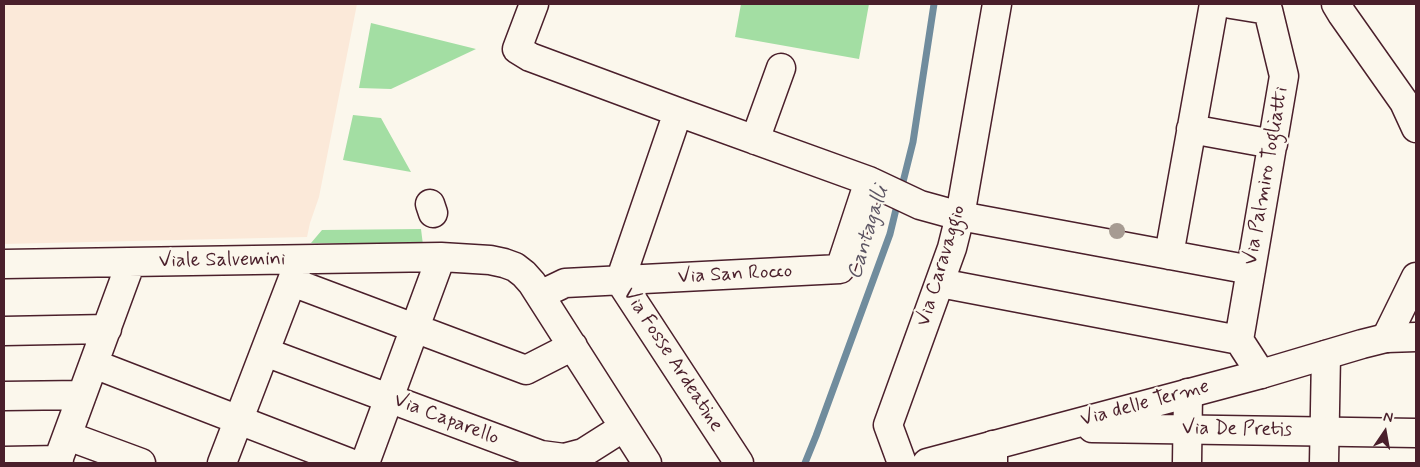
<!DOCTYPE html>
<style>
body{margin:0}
#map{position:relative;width:1420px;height:467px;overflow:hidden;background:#fbf7ec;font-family:Mynerve,sans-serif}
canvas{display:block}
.frame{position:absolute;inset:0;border:5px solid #4a1f2b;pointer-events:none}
.north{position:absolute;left:1360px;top:407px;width:50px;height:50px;-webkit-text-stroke:4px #fbf7ec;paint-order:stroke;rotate:12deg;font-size:14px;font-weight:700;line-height:20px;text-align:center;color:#4a1f2b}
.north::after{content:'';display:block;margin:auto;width:18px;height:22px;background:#4a1f2b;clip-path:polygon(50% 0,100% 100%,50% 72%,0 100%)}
</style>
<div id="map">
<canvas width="1420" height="467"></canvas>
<div class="frame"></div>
<div class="north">N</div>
</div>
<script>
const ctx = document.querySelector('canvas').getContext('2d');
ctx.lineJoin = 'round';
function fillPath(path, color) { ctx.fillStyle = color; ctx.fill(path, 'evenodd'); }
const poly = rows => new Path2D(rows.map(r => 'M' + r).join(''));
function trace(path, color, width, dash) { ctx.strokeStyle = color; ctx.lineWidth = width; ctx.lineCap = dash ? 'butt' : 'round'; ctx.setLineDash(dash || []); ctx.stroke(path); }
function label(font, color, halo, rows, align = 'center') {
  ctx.font = font + ' Mynerve,sans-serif'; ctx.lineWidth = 4.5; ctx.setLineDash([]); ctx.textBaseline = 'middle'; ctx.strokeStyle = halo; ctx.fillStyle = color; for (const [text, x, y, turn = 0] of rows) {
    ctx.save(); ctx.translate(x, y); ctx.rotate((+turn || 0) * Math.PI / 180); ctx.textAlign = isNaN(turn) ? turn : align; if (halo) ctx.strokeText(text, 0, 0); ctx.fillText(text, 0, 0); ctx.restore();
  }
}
fillPath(poly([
 [4,4,357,4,319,197,310,223,307,237,4,244]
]), '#fbe9d9');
fillPath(poly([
 [741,4,869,4,859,59,735,37],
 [371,23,476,49,391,89,359,88],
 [353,115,381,118,411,172,343,160],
 [421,229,423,245,311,243,322,230]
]), '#a3dea3');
trace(poly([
 [901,190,913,142,934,4],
 [805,463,816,436,890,234,898,201]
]), '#708c9d', 7);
const street = poly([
 [534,4,517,49,530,57,678,112,869,181,920,205,960,216,1251,270],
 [1231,4,1268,10,1284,76,1239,340,1261,374],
 [1336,4,1342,14,1404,102,1416,128],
 [678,112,620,281,739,463],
 [1191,129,1273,144],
 [755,140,781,68],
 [430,204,433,213],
 [1169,255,1214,4],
 [4,264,441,257,490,260,504,263,515,267,524,274,532,283,647,463],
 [292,282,526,370,573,346],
 [940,283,1239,340],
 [540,295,565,283,840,269,869,181],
 [4,331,107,329],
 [1386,338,1416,277],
 [265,352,541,455,564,458,583,453,624,427],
 [94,364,350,463],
 [4,396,82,395],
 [68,436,141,463],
 [4,461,59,460],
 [57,463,131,262],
 [222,463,298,265],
 [365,463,441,257],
 [993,463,993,445],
 [1187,463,1188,393],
 [1324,463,1326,355]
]);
const secondary = poly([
 [1092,428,1416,433],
 [902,463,888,425,952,248,960,216,997,4],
 [927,463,1261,374,1362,344,1386,338,1416,337]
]);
trace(street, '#4a1f2b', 31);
trace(secondary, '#4a1f2b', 31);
trace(street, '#fbf7ec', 28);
trace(secondary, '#fbf7ec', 28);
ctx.fillStyle = '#a69b92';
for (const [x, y] of [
 [1117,231]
]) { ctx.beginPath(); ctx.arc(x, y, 8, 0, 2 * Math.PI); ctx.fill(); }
label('20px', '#4a1f2b', '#fbf7ec', [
 ["Via Palmiro Togliatti",1267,176,-80],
 ["Viale Salvemini",222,261,-1],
 ["Via Caravaggio",942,266,-73],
 ["Via San Rocco",735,275,-3],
 ["Via Fosse Ardeatine",672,360,57],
 ["Via delle Terme",1145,404,-15],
 ["Via Caparello",446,420,21],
 ["Via De Pretis",1237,430,1]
]);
label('italic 21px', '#5d5664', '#fbf7ec', [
 ["Cantagalli",869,233,-73]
]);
</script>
